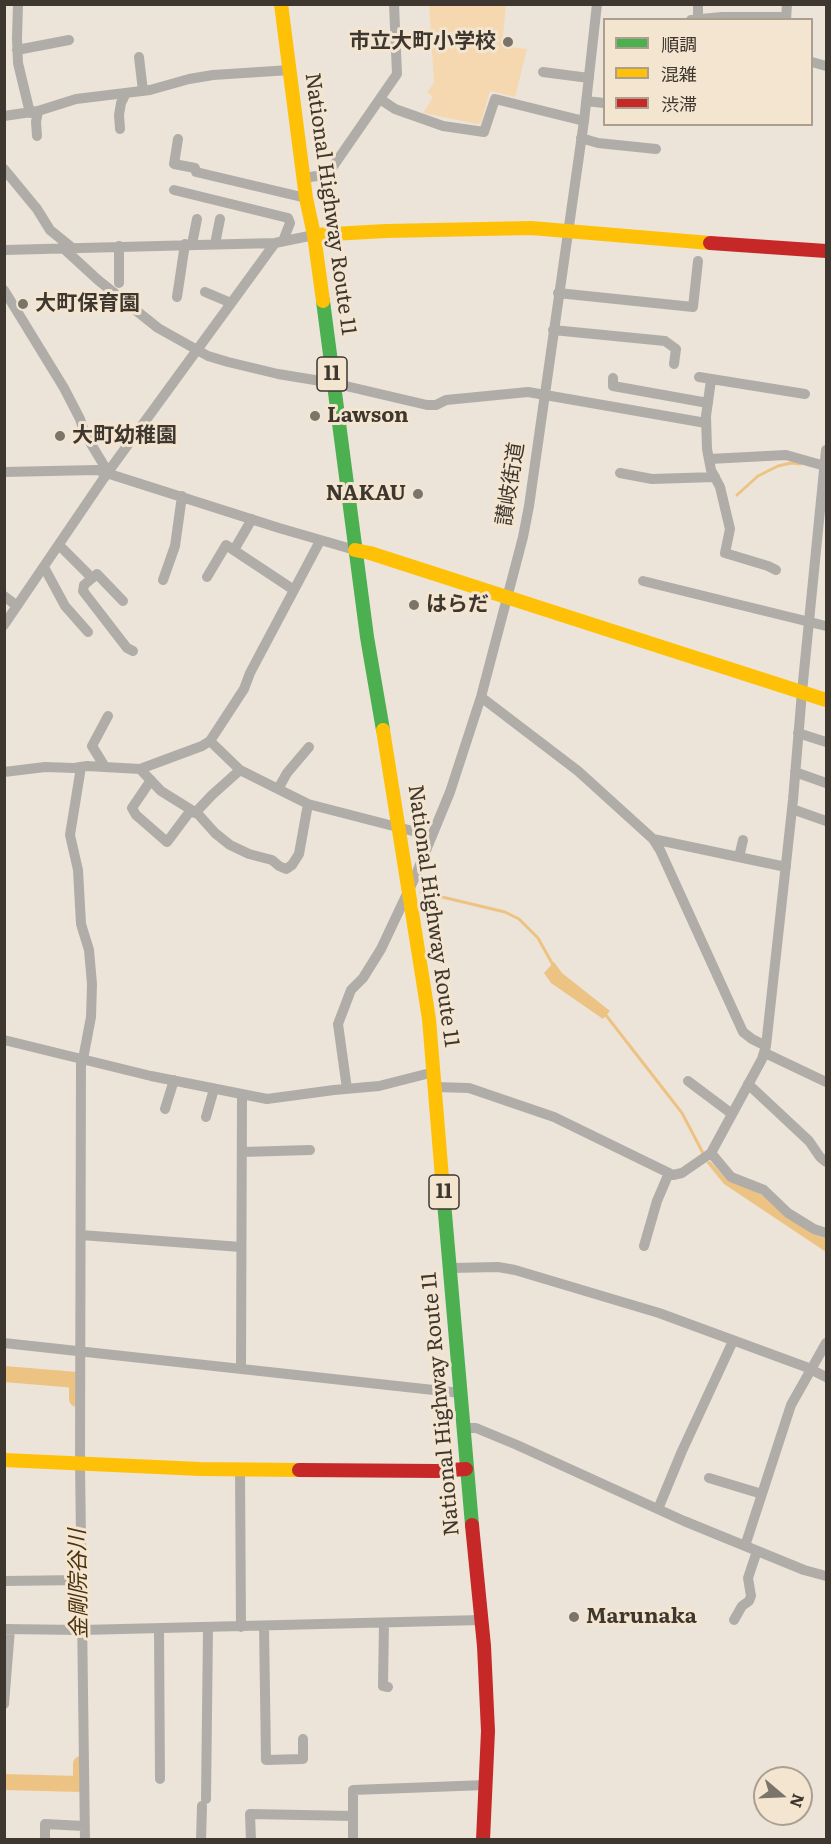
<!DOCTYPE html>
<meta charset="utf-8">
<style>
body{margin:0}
#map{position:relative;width:831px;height:1844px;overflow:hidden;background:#ece4d9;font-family:Literata,"Noto Sans JP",serif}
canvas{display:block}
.frame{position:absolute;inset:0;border:6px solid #3d372f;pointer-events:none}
.legend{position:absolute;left:603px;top:18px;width:210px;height:108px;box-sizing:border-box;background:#f4e5d1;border:2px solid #ab9f90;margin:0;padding:8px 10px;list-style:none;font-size:18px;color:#3d372f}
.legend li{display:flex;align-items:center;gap:12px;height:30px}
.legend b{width:30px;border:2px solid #ab9f90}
.north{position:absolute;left:753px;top:1766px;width:60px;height:60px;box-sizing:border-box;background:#f4e5d1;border:2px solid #ab9f90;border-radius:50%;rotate:109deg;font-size:16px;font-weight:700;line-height:24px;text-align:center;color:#3d372f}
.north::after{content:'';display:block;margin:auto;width:21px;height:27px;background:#7a746a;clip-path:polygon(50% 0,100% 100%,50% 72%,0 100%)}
</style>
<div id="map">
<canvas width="831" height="1844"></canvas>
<div class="frame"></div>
<ul class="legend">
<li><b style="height:8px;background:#4caf50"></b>順調</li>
<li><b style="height:8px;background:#ffc107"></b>混雑</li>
<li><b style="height:8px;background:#c62828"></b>渋滞</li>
</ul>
<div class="north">N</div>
</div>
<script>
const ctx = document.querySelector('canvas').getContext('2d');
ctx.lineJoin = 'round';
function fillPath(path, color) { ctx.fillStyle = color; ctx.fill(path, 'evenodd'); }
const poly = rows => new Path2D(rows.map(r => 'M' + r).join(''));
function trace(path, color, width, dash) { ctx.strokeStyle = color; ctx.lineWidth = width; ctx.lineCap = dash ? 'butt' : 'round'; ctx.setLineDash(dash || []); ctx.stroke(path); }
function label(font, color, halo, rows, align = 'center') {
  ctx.font = font + ' Literata,"Noto Sans JP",serif'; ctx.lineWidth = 6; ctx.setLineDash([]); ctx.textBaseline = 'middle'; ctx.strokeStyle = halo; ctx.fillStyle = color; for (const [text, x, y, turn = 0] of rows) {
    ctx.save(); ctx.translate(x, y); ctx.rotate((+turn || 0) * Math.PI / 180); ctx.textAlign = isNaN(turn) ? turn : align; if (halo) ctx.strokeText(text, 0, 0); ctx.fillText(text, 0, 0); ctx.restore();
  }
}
fillPath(poly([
 [429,5,506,5,502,46,527,49,515,97,490,91,481,123,477,124,423,113,433,97,427,92,434,83]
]), '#f5d8b0');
fillPath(poly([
 [554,962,562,973,610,1011,603,1019,551,983,544,973],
 [710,1161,728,1181,746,1187,764,1196,813,1233,826,1239,826,1252,724,1184,706,1162]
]), '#edc384');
trace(poly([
 [737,495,758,476,778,466,791,463,800,464],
 [421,892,505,912,519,919,538,938,553,965],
 [605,1014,682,1113,704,1155]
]), '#edc384', 3);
trace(poly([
 [4,1374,77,1380,77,1399],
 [4,1782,81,1784,81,1764]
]), '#edc384', 16);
trace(poly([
 [18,4,17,38,18,63,30,113],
 [698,19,698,4],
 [691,20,722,17,786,17],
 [786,20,787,4],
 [17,50,69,40],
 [139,57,143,91],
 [812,62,826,66],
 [543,72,589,78],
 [380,99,395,109,443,126,484,132,495,99,584,121],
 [586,101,604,103],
 [4,116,38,111,76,99,150,90,189,79,213,75,290,70],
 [120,129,119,115,121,103,126,93],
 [37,136,36,122,38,111],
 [581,138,598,143,656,149],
 [178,139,174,164,195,168,196,172,306,198],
 [4,169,37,209,50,230,71,247],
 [303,178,324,175,332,168,397,74,394,4],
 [174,190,288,218,290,223,283,241],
 [192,244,197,219],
 [215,244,220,219],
 [62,247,98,280,158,328,208,356,228,362,278,374,333,383,427,405,436,405,446,400,528,392,706,423],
 [4,250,275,243,314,235],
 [119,283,119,246],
 [4,290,64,388,80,419,85,434,108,472],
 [205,292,231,303],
 [558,293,693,307,698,261],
 [177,297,185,244],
 [553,330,665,341,676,349,674,364],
 [699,377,805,394],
 [613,378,613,386,708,403],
 [711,380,706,416,707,449,711,470,720,487,730,529,725,553,768,566,776,570],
 [709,459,786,455,825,466],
 [4,472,97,470,279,528,355,550],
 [620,473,652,479,715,477],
 [59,545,92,578],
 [234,550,252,519],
 [44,567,65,606,88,632],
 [207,577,226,545,294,590],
 [163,580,175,546,182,496],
 [643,581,826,626],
 [4,596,17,606],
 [123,601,97,574,84,585,83,591,127,648,133,651],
 [4,625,108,472,275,243],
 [481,697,578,771,653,839,660,850,743,1032,752,1039,766,1046],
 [798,733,826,742],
 [210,741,240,770,308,804,432,836],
 [81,767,70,835,78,870,81,924,89,950,92,984,91,1017,83,1059],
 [105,767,92,746,108,716],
 [140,769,161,791,198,814,215,833,230,845,249,854,272,860,279,866,286,869,292,865,299,854,308,804],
 [4,772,45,767,74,768,87,766,140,769,202,746,210,741,244,689,250,673,320,541],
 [795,772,826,783],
 [151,780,132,808,136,815,167,842,191,810],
 [278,789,287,773,309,747],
 [792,809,826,821],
 [195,813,212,795,240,770],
 [653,839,786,867],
 [739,857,743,840],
 [4,1040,151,1076,267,1099,334,1090,379,1086,434,1072],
 [765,1053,826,1082],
 [81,1058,80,1464,85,1840],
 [688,1081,732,1114],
 [748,1084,809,1141,820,1157,826,1162],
 [435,1087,469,1088,554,1117,673,1175,682,1173,711,1153,762,1059,766,1046,793,800,802,692,826,450],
 [347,1089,338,1024,351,990,363,978,381,949,415,877,450,792,481,697,523,537,529,506,584,121,597,4],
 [165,1109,174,1080],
 [206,1117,214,1089],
 [242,1152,310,1150],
 [711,1153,731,1177,764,1190,788,1213,814,1229,826,1233],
 [81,1235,241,1247],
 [644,1246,657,1201,669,1173],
 [451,1268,498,1267,515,1270,659,1313,806,1367,826,1377],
 [4,1343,461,1393],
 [241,1369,242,1094],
 [463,1428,476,1428,517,1445,684,1521,804,1570,826,1576],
 [240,1469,241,1627],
 [709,1478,762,1494],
 [658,1509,682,1451,733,1341],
 [745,1546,791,1405,826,1343],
 [4,1581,81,1580],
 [734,1620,742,1606,749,1601,751,1596,748,1578,757,1551],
 [384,1623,383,1686,388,1687],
 [264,1626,266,1760,303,1759,303,1739],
 [4,1629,82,1630,481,1620],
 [159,1629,160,1779],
 [4,1704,10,1629],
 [206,1799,208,1628],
 [45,1840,45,1824,84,1826],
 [201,1840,202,1806],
 [251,1840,250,1814,353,1816],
 [353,1840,353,1790,486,1785]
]), '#b0ada9', 10);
trace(poly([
 [323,301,367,637,383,730],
 [444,1202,472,1525]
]), '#4caf50', 14);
trace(poly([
 [281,4,306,198,314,235,323,301],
 [314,235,386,231,531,228,710,243],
 [355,550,370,553,826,700],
 [383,730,429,1019,444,1202],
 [4,1460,200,1469,299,1470]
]), '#ffc107', 14);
trace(poly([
 [710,243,826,251],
 [299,1470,437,1471,466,1469],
 [472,1525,484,1646,488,1731,483,1840]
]), '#c62828', 14);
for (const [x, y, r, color] of [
 [508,42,6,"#7a746a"],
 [23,304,6,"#7a746a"],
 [315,416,6,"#7a746a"],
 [60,436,6,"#7a746a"],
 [418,494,6,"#7a746a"],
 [414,605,6,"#7a746a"],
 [574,1617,6,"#7a746a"]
]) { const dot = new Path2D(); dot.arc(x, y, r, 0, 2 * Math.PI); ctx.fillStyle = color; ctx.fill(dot); trace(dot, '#f4e5d1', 2); }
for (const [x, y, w] of [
 [332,374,30],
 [444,1192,30]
]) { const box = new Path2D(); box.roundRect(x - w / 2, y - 17, w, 34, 4.5); ctx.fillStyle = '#f4e5d1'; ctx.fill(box); trace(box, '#3d372f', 1.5); }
label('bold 20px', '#3d372f', null, [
 ["11",332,374],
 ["11",444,1192]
]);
label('bold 21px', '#3d372f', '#f4e5d1', [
 ["市立大町小学校",496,42,"right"],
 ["大町保育園",35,304],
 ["Lawson",327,416],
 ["大町幼稚園",72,436],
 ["NAKAU",406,494,"right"],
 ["はらだ",426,605],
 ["Marunaka",586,1617]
], 'left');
label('21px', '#3d372f', '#f4e5d1', [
 ["National Highway Route 11",330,204,82],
 ["讃岐街道",511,484,-81],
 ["National Highway Route 11",433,916,82],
 ["National Highway Route 11",441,1404,-95]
]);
label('italic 22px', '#49320d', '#f4e5d1', [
 ["金剛院谷川",79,1584,-91]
]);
</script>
